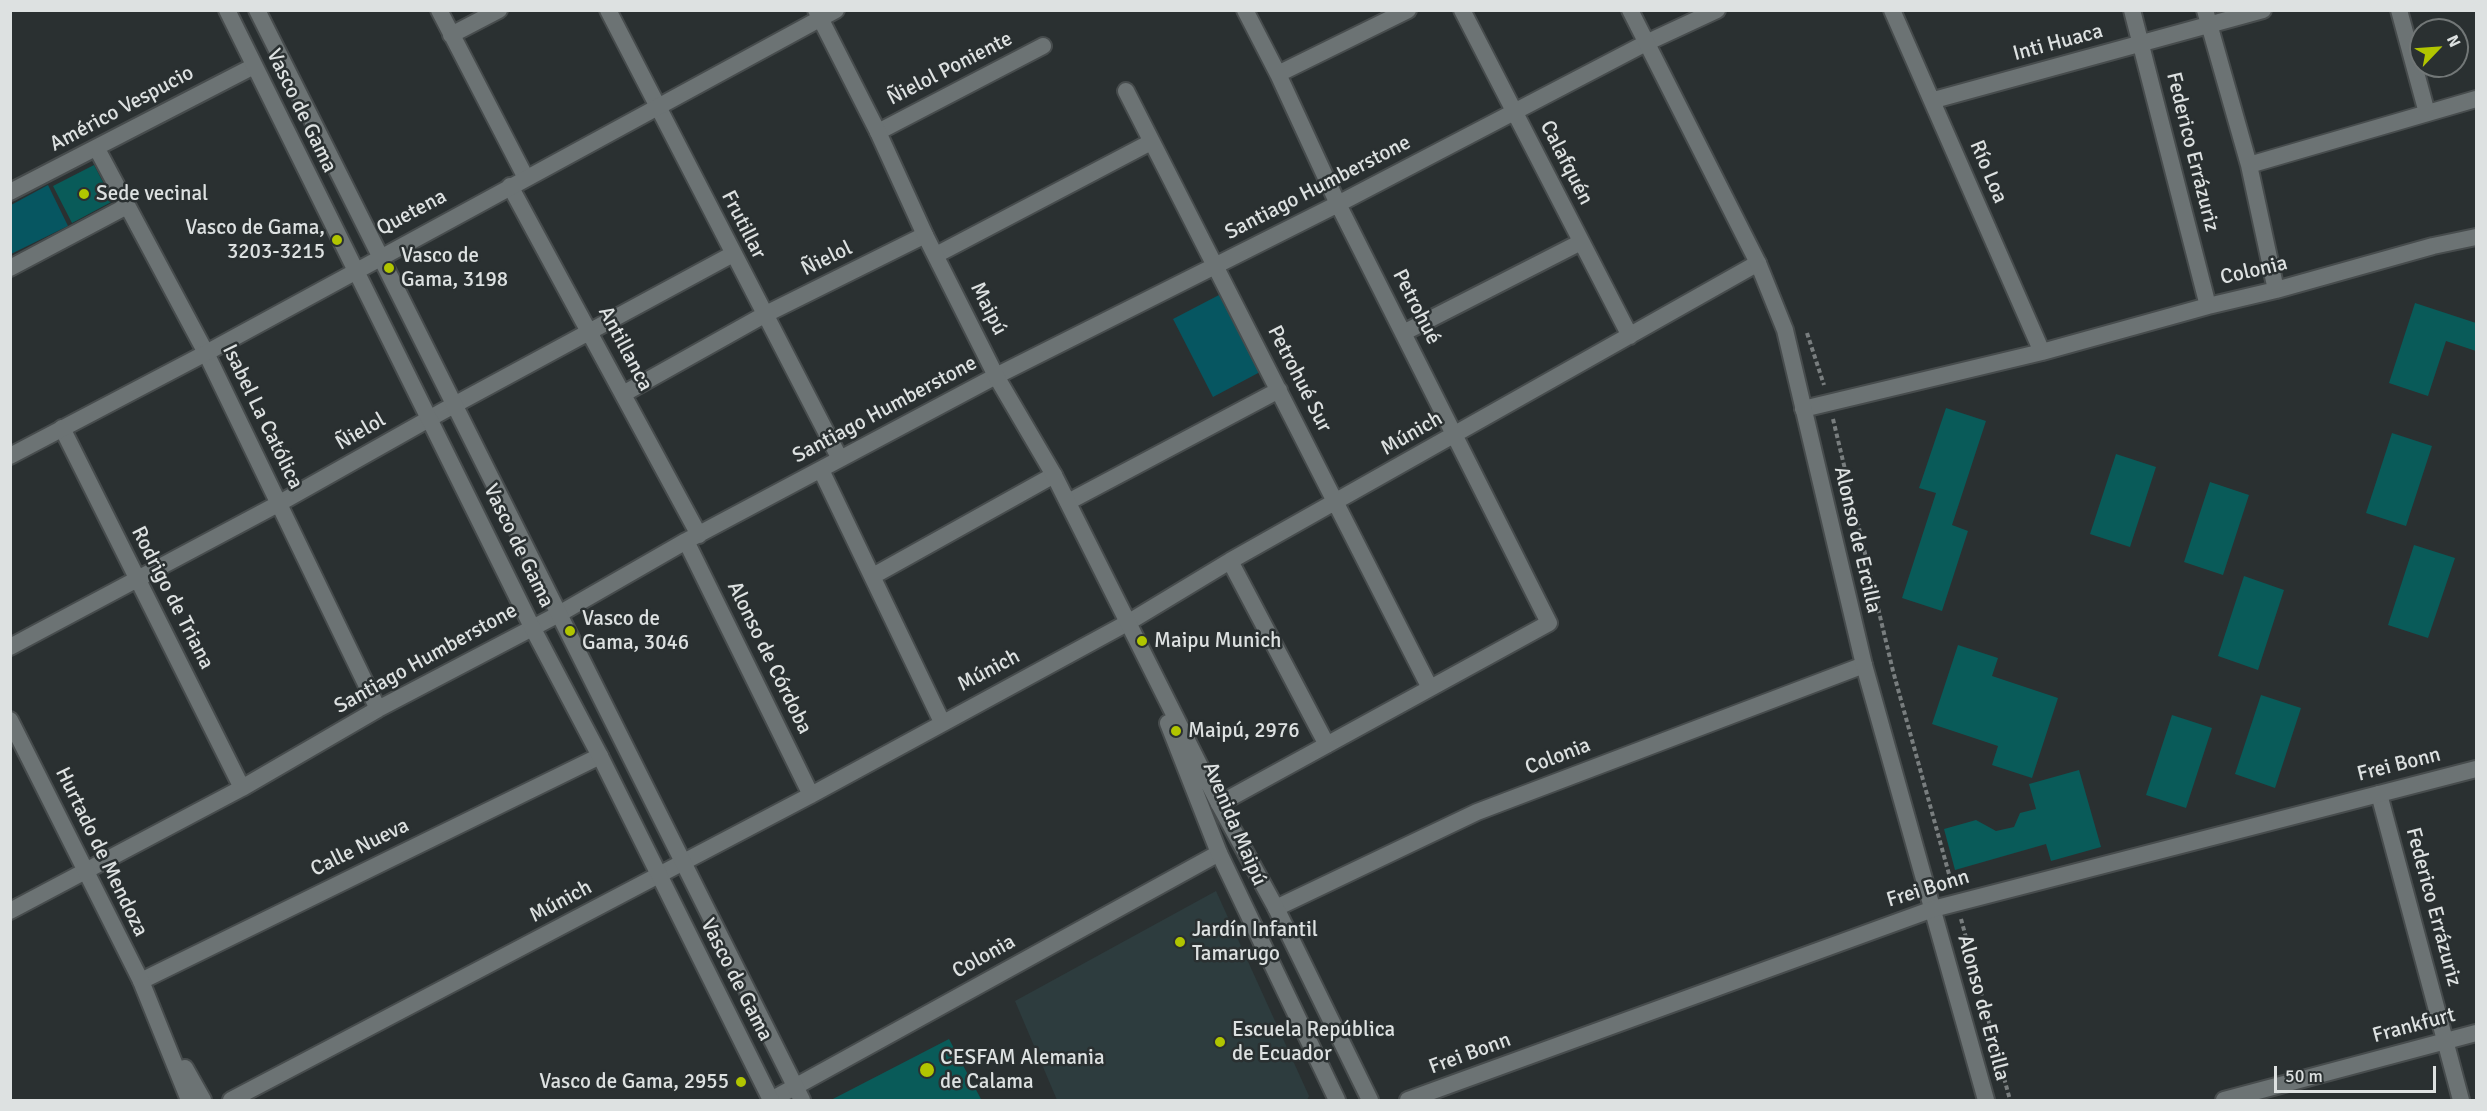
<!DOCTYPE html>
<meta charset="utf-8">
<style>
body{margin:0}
#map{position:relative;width:2487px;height:1111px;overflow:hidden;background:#2a3031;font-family:Signika,sans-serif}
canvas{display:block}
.frame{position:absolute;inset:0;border:12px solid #dde1e1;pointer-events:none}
.north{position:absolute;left:2409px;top:18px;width:60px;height:60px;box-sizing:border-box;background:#2a3031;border:2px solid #727777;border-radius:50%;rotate:65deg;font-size:16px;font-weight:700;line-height:24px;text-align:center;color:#dde1e1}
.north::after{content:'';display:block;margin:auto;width:21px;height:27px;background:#b1c500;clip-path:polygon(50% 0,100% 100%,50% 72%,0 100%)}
.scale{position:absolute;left:2274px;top:1066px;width:162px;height:27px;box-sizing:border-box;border:3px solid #dde1e1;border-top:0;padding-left:8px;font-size:18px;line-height:21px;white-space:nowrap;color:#dde1e1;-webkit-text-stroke:4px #2a3031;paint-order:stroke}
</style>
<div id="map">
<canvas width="2487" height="1111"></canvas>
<div class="frame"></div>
<div class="north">N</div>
<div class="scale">50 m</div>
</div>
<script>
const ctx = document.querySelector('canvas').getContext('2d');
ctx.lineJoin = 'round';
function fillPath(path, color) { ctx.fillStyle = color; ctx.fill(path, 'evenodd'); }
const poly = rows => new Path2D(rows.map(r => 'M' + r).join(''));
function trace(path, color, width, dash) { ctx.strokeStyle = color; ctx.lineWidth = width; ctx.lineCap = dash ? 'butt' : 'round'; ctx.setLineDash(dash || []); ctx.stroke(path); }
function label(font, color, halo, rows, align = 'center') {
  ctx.font = font + ' Signika,sans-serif'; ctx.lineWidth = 5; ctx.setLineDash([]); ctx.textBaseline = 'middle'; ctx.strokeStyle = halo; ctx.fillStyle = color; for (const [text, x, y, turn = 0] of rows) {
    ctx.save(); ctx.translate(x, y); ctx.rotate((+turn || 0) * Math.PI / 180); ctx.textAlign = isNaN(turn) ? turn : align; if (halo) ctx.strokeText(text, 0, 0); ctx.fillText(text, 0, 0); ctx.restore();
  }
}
fillPath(poly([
 [1216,891,1309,1096,1307,1100,1057,1100,1015,1001]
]), '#2d3c3e');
fillPath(poly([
 [48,185,68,226,11,254,11,205],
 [1219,295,1260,372,1213,397,1173,319]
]), '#065661');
fillPath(poly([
 [94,165,113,201,72,223,53,186],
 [2415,303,2476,323,2476,351,2446,341,2428,396,2389,383],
 [1946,408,1986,421,1952,525,1968,531,1942,611,1902,598,1936,493,1919,488],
 [2392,433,2432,446,2406,526,2366,513],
 [2116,454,2156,467,2130,547,2090,534],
 [2210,482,2249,495,2223,575,2184,562],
 [2414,545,2455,558,2428,638,2388,625],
 [2244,576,2284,590,2258,670,2218,656],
 [1958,645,1998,658,1992,676,2058,698,2032,778,1992,765,1998,746,1932,724],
 [2261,695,2301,708,2275,788,2235,774],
 [2172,715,2212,728,2186,808,2146,795],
 [2079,770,2101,847,2051,861,2046,844,1955,870,1944,829,1976,820,1996,831,2014,827,2020,813,2036,809,2029,784],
 [949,1039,982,1101,829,1101]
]), '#095b59');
const minor = poly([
 [439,10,526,178],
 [608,10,840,459],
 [1462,10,1630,336],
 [1892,10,2042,352],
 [2132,10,2208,306],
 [2205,10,2249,165,2276,290],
 [2399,10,2427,113],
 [451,35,499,10],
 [1278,74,1408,10],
 [1126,91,1430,688],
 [1934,100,2263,10],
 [878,132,1043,46],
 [97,149,206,353,378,709],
 [2249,165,2476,99],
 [510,186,699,535],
 [10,192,254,66],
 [936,255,1151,142],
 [10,268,127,206],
 [1403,333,1581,242],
 [623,394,764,315,925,235],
 [1803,409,2042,352,2208,306,2276,290,2433,246,2476,237],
 [62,428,242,788],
 [821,470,942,722],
 [1068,502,1279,390],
 [686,541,811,795],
 [1230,561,1327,745],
 [873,576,1054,475],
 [10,647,278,504,443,411,733,254],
 [2379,794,2461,1100],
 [1219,804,1549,623,1338,204,1278,74,1245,10],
 [1276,908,1477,812,1864,665],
 [10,911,242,788,378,709,559,614,686,541,996,376,1338,204,1646,43,1717,10],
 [141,981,600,756],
 [231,1100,811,795,1129,622,1230,561,1758,263],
 [771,1100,1219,853],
 [2224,1100,2476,1033]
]);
const tertiary = poly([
 [227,10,532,627,600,756,771,1100],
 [257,10,802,1100],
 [816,10,878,132,925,235,996,376,1054,475,1219,804,1276,908,1370,1100],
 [1630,10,1758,263,1785,330,1864,665,1986,1100],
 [10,456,206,353,836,10],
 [10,720,141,981,189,1100],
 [1168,723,1219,853,1337,1100],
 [185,1068,203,1100]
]);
const secondary = poly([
 [1408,1100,1933,909,2476,769]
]);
trace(minor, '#474c4d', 20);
trace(tertiary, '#474c4d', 20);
trace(secondary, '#474c4d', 20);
trace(poly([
 [1807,333,1824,385],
 [1833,419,1893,671,1952,885],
 [1961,919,2010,1100]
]), '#797e7f', 4, [4.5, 3]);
trace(minor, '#6c7374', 16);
trace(tertiary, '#6c7374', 16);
trace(secondary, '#6c7374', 16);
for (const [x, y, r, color] of [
 [84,194,6,"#b1c500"],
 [337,240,6,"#b1c500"],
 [389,268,6,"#b1c500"],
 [570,631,6,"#b1c500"],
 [1142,641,6,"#b1c500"],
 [1176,731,6,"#b1c500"],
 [1180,942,6,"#b1c500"],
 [1220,1042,6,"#b1c500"],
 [927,1070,8,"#b1c500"],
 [741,1082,6,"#b1c500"]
]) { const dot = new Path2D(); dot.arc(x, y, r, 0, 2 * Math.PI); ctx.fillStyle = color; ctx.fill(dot); trace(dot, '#2a3031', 2); }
label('21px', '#dde1e1', '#2a3031', [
 ["Inti Huaca",2058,43,-15],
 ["Ñielol Poniente",950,69,-27],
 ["Américo Vespucio",122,109,-28],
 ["Vasco de Gama",301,111,64],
 ["Federico Errázuriz",2192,152,76],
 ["Calafquén",1566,163,63],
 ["Río Loa",1988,172,67],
 ["Santiago Humberstone",1318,188,-27],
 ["Quetena",412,213,-28],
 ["Frutillar",743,225,63],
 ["Ñielol",827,259,-26],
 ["Colonia",2254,271,-13],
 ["Petrohué",1416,307,63],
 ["Maipú",988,309,63],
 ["Antillanca",625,349,62],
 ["Petrohué Sur",1299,379,63],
 ["Santiago Humberstone",885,410,-28],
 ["Isabel La Católica",262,417,64],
 ["Ñielol",361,432,-30],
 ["Múnich",1412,434,-30],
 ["Alonso de Ercilla",1857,540,77],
 ["Vasco de Gama",518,546,64],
 ["Rodrigo de Triana",172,598,63],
 ["Alonso de Córdoba",769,658,64],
 ["Santiago Humberstone",426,659,-29],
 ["Múnich",989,671,-28],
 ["Colonia",1558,757,-21],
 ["Frei Bonn",2399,765,-14],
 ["Avenida Maipú",1234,824,67],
 ["Calle Nueva",360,848,-26],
 ["Hurtado de Mendoza",101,852,64],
 ["Frei Bonn",1928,889,-17],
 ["Múnich",561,902,-28],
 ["Federico Errázuriz",2433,907,75],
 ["Colonia",984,957,-29],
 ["Vasco de Gama",736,980,63],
 ["Alonso de Ercilla",1983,1008,75],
 ["Frankfurt",2414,1026,-15],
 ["Frei Bonn",1470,1054,-20]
]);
label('21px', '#dde1e1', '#2a3031', [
 ["Sede vecinal",96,194],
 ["Vasco de Gama,",325,228,"right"],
 ["3203-3215",325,252,"right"],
 ["Vasco de",401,256],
 ["Gama, 3198",401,280],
 ["Vasco de",582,619],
 ["Gama, 3046",582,643],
 ["Maipu Munich",1154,641],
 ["Maipú, 2976",1188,731],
 ["Jardín Infantil",1192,930],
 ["Tamarugo",1192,954],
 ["Escuela República",1232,1030],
 ["de Ecuador",1232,1054],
 ["CESFAM Alemania",940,1058],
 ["de Calama",940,1082],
 ["Vasco de Gama, 2955",729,1082,"right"]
], 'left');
</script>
